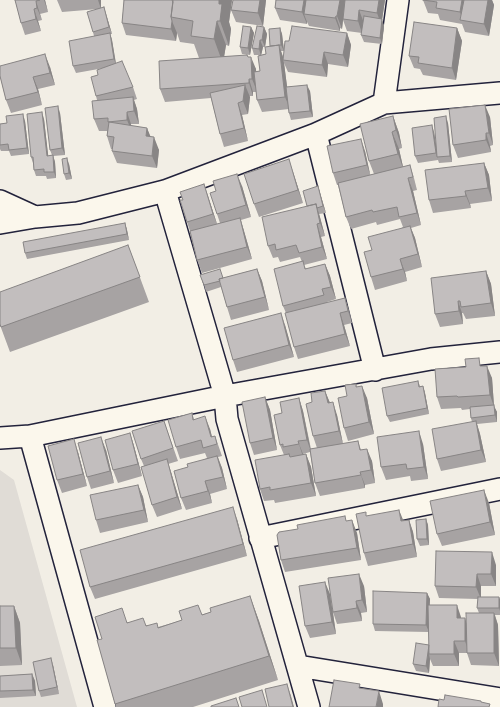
<!DOCTYPE html>
<style>
body{margin:0}
canvas{display:block;background:#f2eee5}
</style>
<canvas width="500" height="707"></canvas>
<script>
const ctx = document.querySelector('canvas').getContext('2d');
ctx.lineJoin = 'round';
function fillPath(path, color) { ctx.fillStyle = color; ctx.fill(path, 'evenodd'); }
const poly = rows => new Path2D(rows.map(r => 'M' + r).join(''));
function trace(path, color, width, dash) { ctx.strokeStyle = color; ctx.lineWidth = width; ctx.lineCap = dash ? 'butt' : 'round'; ctx.setLineDash(dash || []); ctx.stroke(path); }
fillPath(poly([
 [0,470,14,480,77,707,0,707]
]), '#e0dcd6');
const street = poly([
 [384,103,398,0],
 [316,134,375,370],
 [165,191,225,396,227,419,309,707],
 [0,201,35,217],
 [0,223,35,217,78,213,165,191,316,134,384,103,500,93],
 [30,436,105,707],
 [0,438,30,436,225,396,431,359,500,352],
 [260,538,500,489],
 [298,666,500,699]
]);
trace(street, '#22223b', 24);
trace(street, '#fbf7ec', 21);
fillPath(poly([
 [15,0,45,0,48,12,40,14,42,20,38,21,41,31,25,35,21,23],
 [57,0,101,0,101,8,104,7,112,34,110,34,112,40,116,63,133,87,137,99,134,100,137,109,139,124,131,124,131,126,147,128,150,137,159,150,157,168,117,163,112,151,113,149,111,149,107,136,107,131,99,131,94,119,97,100,96,96,98,75,104,68,76,73,73,66,94,36,93,32,98,9,62,12],
 [124,0,232,0,229,22,231,29,229,46,226,45,224,56,248,57,256,69,256,72,260,71,259,55,254,55,252,48,264,27,267,34,265,47,263,47,261,55,266,54,280,28,282,34,284,51,281,51,283,57,289,41,347,33,351,45,348,67,328,64,327,77,288,72,284,63,287,87,310,91,313,117,291,120,289,113,289,109,262,112,257,100,256,92,253,92,253,96,249,96,250,97,248,114,242,115,248,141,224,147,220,134,211,98,165,102,160,89,199,58,194,44,180,42,177,33,176,41,126,35,122,23],
 [233,0,266,0,263,26,236,22,231,10],
 [276,0,385,0,382,20,384,26,382,44,364,42,361,35,362,33,347,31,343,20,342,29,340,28,340,31,309,26,307,22,307,24,280,20,275,8],
 [423,0,492,0,494,5,489,36,465,32,462,24,440,20,438,14,428,13],
 [251,27,254,33,250,55,242,54,240,47],
 [457,28,462,41,456,80,423,75,420,69,414,68,409,56],
 [50,67,55,85,38,89,42,105,11,113,6,100,0,76],
 [60,113,65,155,53,156,55,162,56,178,47,179,46,176,36,176,34,170,33,163,31,157,44,119,48,156,52,155,50,150],
 [393,116,399,133,402,148,399,149,403,167,410,165,414,178,417,190,413,191,421,225,411,228,415,238,422,267,405,272,407,281,375,290,371,277,372,250,403,227,400,219,377,225,376,222,351,229,346,217,338,185,337,185,333,173,365,151,370,175,374,174,369,161],
 [490,117,493,145,490,146,491,152,458,158,453,145],
 [25,121,29,154,11,156,9,151,1,151,0,149,0,124],
 [448,123,452,162,439,163,438,160,418,163,415,156,434,132,436,144],
 [484,163,489,175,492,201,470,204,471,208,433,213,429,200],
 [69,164,72,179,66,180,64,174],
 [293,172,303,203,259,217,254,204],
 [204,184,217,224,220,223,217,214,242,186,251,217,241,220,244,231,252,259,202,273,197,260,190,231,187,222,183,200],
 [318,186,326,213,319,214,325,236,321,237,327,259,304,265,306,269,325,264,330,276,336,299,327,302,327,303,345,298,349,311,352,323,344,325,350,346,298,359,294,347,286,313,283,306,302,262,300,257,280,262,278,257,273,258,268,246,307,206],
 [125,223,127,230,129,240,27,259,25,253],
 [128,245,149,302,10,352,0,325],
 [257,269,262,281,269,310,231,320,227,307,221,287,206,292,204,285,223,278],
 [486,271,491,284,495,316,466,319,463,313,462,313,463,324,440,327,435,314],
 [285,325,294,357,237,372,233,360],
 [482,366,492,378,494,406,497,412,497,422,477,424,480,434,486,462,441,471,437,459,472,422,471,418,470,409,462,410,461,408,441,409,437,397],
 [418,381,420,386,423,386,425,393,429,414,390,422,387,416],
 [356,384,357,387,367,398,374,434,348,441,344,428],
 [325,391,330,403,337,415,343,444,358,441,361,450,372,461,375,483,365,485,365,488,320,496,315,483,310,452,303,454,303,455,306,454,311,467,316,496,275,503,274,500,264,501,260,489,284,455,280,445,282,413,299,398,303,411,311,449,317,448,313,436,312,402],
 [265,397,270,410,277,450,254,455,250,443],
 [192,413,194,419,210,429,212,437,215,436,222,456,218,457,222,468,227,489,210,494,212,503,186,510,181,498,188,467,207,458,205,453,180,459,176,447],
 [164,421,178,461,168,464,171,472,182,509,157,517,152,505,144,466,141,459],
 [130,433,134,446,142,476,118,483,113,470],
 [423,444,428,479,411,481,410,476,386,480,381,467],
 [106,450,114,483,91,489,87,477],
 [78,452,87,486,62,493,57,480],
 [138,485,143,497,148,522,100,533,96,520],
 [489,503,495,535,442,546,437,534],
 [367,516,403,521,409,520,413,532,417,557,368,566,364,553],
 [237,519,247,556,95,599,90,587],
 [426,519,428,525,429,545,420,546,417,539],
 [347,521,357,533,361,560,285,572,281,560],
 [496,565,496,586,481,586,481,597,500,599,500,615,495,615,498,625,499,666,471,665,467,653,459,653,459,666,433,666,430,659,429,673,416,671,413,664,429,645,429,632,375,631,373,624,427,593,430,599,429,605,461,618,466,623,479,613,477,608,478,599,439,598,435,586],
 [364,586,367,612,361,613,362,621,337,624,333,612,336,634,310,638,305,626,330,594,332,610],
 [250,596,259,621,278,680,193,707,116,707,102,639,127,622,158,627,211,612],
 [0,606,14,606,20,623,22,665,0,666],
 [53,665,59,694,41,697,39,691],
 [32,674,35,681,36,696,0,698,0,676]
]), '#a7a3a3');
fillPath(poly([
 [44,0,45,0,48,12],
 [98,0,101,0,101,9],
 [219,0,232,0,229,22,231,29,229,46,220,21,219,4],
 [260,0,266,0,263,26,258,13],
 [304,0,311,0,304,14,307,22,307,24,302,12],
 [340,0,346,0,343,19,343,20,342,29,337,16],
 [379,0,385,0,382,20,384,26,382,44,380,38,381,24,377,13],
 [462,0,468,0,463,20,460,12],
 [488,0,492,0,494,5,489,36,484,24],
 [36,1,40,14,42,20,37,8],
 [104,7,106,14,112,34,109,27],
 [34,9,38,21,41,31,36,19],
 [359,10,364,23,362,33,358,21],
 [336,16,340,28,340,31,335,18],
 [172,21,177,33,176,41,171,29],
 [217,21,226,45,223,64,214,39],
 [251,27,254,33,250,55,248,48],
 [264,27,267,34,265,47,262,40],
 [280,28,282,34,284,51,281,45],
 [457,28,462,41,456,80,452,68],
 [110,33,112,40,116,65,114,59],
 [347,33,351,45,348,67,343,55],
 [260,40,263,47,261,56,259,49],
 [279,45,283,57,283,60,284,63,290,109,285,97],
 [324,52,328,64,327,77,322,65],
 [45,54,50,67,55,85,50,73],
 [247,55,252,67,251,57,256,69,257,91,252,79],
 [33,77,38,89,42,105,38,92],
 [249,79,253,92,253,96,249,83],
 [245,85,250,97,248,114,243,101],
 [307,85,310,91,313,117,310,111],
 [133,97,137,109,139,124,134,111],
 [238,103,242,115,248,141,244,128],
 [485,105,490,117,493,145,489,133],
 [58,106,60,113,65,155,62,148],
 [42,112,44,119,49,162,47,156],
 [127,112,131,124,132,132,127,120],
 [23,114,25,121,29,154,27,148],
 [393,116,399,133,402,148,396,130],
 [446,116,448,123,452,162,450,156],
 [432,125,434,132,438,157,437,157,438,160,436,153],
 [147,128,152,140,146,136],
 [392,132,399,149,404,171,398,154],
 [486,133,490,146,491,152,486,140],
 [154,137,159,150,157,168,152,156],
 [361,139,365,151,371,178,367,165],
 [53,155,55,162,56,178,54,172],
 [67,158,69,164,72,179,69,173],
 [289,159,293,172,303,203,298,190],
 [484,163,489,175,492,201,488,188],
 [237,174,242,186,251,217,246,205],
 [408,178,413,191,421,225,417,213],
 [204,184,208,196,218,227,213,214],
 [318,186,320,193,326,213,323,206],
 [465,191,470,204,471,208,466,196],
 [316,204,320,217,325,236,320,223],
 [240,218,244,231,252,259,247,247],
 [125,223,127,230,129,240,127,234],
 [317,224,321,237,327,259,322,247],
 [410,226,415,238,422,267,418,254],
 [400,259,405,272,407,281,403,269],
 [325,264,330,276,336,299,331,287],
 [257,269,262,281,269,310,265,297],
 [486,271,491,284,495,316,491,303],
 [345,298,349,311,352,323,348,311],
 [458,301,462,313,463,324,459,311],
 [281,313,285,325,294,357,289,345],
 [340,313,344,325,350,346,345,334],
 [487,366,492,378,494,406,497,412,497,422,495,415,494,407,490,395],
 [362,386,367,398,374,434,369,422],
 [423,386,425,393,429,414,427,408],
 [325,391,330,403,328,403],
 [265,397,270,410,277,450,273,438],
 [299,398,303,411,311,452,307,440],
 [333,402,337,415,343,444,339,431],
 [205,416,210,429,214,445,211,437],
 [476,421,480,434,486,462,481,450],
 [419,431,423,444,428,479,424,467],
 [130,433,134,446,142,476,138,464],
 [101,437,106,450,114,483,110,471],
 [74,439,78,452,87,486,83,474],
 [298,441,303,454,303,457,299,444],
 [367,449,372,461,375,483,371,470],
 [306,454,311,467,316,496,311,483],
 [217,456,222,468,227,489,223,477],
 [167,459,171,472,182,509,177,497],
 [360,472,365,485,365,488,361,475],
 [205,481,210,494,212,503,208,491],
 [138,485,143,497,148,522,144,510],
 [484,490,489,503,495,535,490,522],
 [233,507,237,519,247,556,243,544],
 [399,510,404,522,401,521],
 [426,519,428,525,429,545,427,539],
 [352,520,357,533,361,560,357,548],
 [409,520,413,532,417,557,413,544],
 [492,552,496,565,496,586,491,574],
 [359,574,364,586,367,612,362,600],
 [477,574,481,586,481,599,476,587],
 [325,582,330,594,336,634,332,622],
 [427,593,430,599,429,632,426,625],
 [250,596,259,621,278,680,269,656],
 [499,597,500,599,500,611,499,608],
 [356,601,361,613,362,621,357,608],
 [457,605,461,617,461,630,457,618],
 [14,606,20,623,22,665,16,648],
 [494,613,498,625,499,666,494,653],
 [465,618,469,630,469,653,465,641],
 [454,641,459,653,459,666,454,654],
 [429,645,429,654,430,659,429,673,426,666],
 [51,658,53,665,59,694,57,687],
 [32,674,35,681,36,696,33,690],
 [287,684,291,696,294,707,293,707],
 [379,691,383,704,383,707,376,707]
]), '#888585');
const building = poly([
 [15,0,40,0,36,1,37,8,34,9,36,19,21,23,15,0],
 [124,0,172,0,173,2,171,17,172,21,171,29,122,23,124,0],
 [173,0,219,0,219,4,222,4,220,21,217,21,214,39,191,36,193,21,171,17,173,0],
 [233,0,260,0,258,13,231,10,233,0],
 [276,0,304,0,302,12,275,8,276,0],
 [306,0,340,0,337,16,336,16,335,18,304,14,306,0],
 [345,0,379,0,377,13,359,10,358,21,343,19,345,0],
 [423,0,462,0,460,12,436,8,437,2,423,0],
 [464,0,488,0,484,24,460,20,464,0],
 [104,7,109,27,93,32,87,12,104,7],
 [364,16,382,19,380,38,361,35,364,16],
 [414,22,457,28,452,68,418,63,419,57,409,56,414,22],
 [243,26,251,27,248,48,240,47,243,26],
 [257,26,264,27,262,40,260,40,259,49,252,48,257,26],
 [292,26,347,33,343,55,324,52,322,65,283,60,285,41,289,41,292,26],
 [280,28,281,45,270,46,269,29,280,28],
 [110,33,114,59,73,66,69,41,110,33],
 [279,45,285,97,257,100,254,72,260,71,258,56,266,54,265,47,279,45],
 [45,54,50,73,33,77,38,92,6,100,0,76,0,66,45,54],
 [247,55,248,57,251,57,252,79,249,79,249,83,160,89,159,61,247,55],
 [122,61,133,87,96,96,91,77,98,75,97,70,122,61],
 [245,85,243,101,238,103,244,128,220,134,210,93,245,85],
 [307,85,310,111,289,113,286,87,307,85],
 [133,97,134,111,127,112,127,120,108,122,108,118,94,119,92,101,133,97],
 [485,105,489,133,486,133,486,140,453,145,449,109,485,105],
 [58,106,62,148,50,150,45,108,58,106],
 [42,112,47,156,53,155,54,172,44,172,44,169,34,170,33,157,31,157,27,114,42,112],
 [23,114,27,148,9,150,8,144,0,145,0,124,7,123,6,116,23,114],
 [393,116,396,130,392,132,398,154,369,161,360,124,393,116],
 [446,116,450,156,437,157,434,118,446,116],
 [109,122,147,128,146,136,154,137,152,156,112,151,114,137,107,136,109,122],
 [432,125,436,153,415,156,412,128,432,125],
 [361,139,367,165,333,173,327,146,361,139],
 [67,158,69,173,64,174,62,159,67,158],
 [289,159,298,190,254,204,244,174,289,159],
 [484,163,488,188,465,191,466,196,429,200,425,170,484,163],
 [410,165,413,177,408,178,417,213,399,217,397,207,373,212,372,210,346,217,338,183,410,165],
 [237,174,246,205,217,214,210,193,216,191,213,181,237,174],
 [204,184,213,214,187,222,180,200,183,200,180,192,204,184],
 [318,186,323,206,317,208,316,204,307,206,303,191,318,186],
 [316,204,320,223,317,224,322,247,299,253,296,245,276,250,275,244,268,246,262,217,316,204],
 [240,218,247,247,197,260,190,231,240,218],
 [125,223,127,234,25,253,23,242,125,223],
 [410,226,418,254,400,259,403,269,371,277,364,252,372,250,368,237,410,226],
 [128,245,140,277,1,327,0,324,0,292,128,245],
 [303,261,305,269,325,264,331,287,322,289,324,295,283,306,274,269,303,261],
 [220,269,223,278,219,279,220,281,204,285,200,275,220,269],
 [257,269,265,297,227,307,219,279,257,269],
 [486,271,491,303,461,307,460,301,458,301,459,311,435,314,431,278,486,271],
 [345,298,348,311,340,313,345,334,294,347,285,313,345,298],
 [281,313,289,345,233,360,224,328,281,313],
 [479,358,480,366,487,366,490,395,458,397,457,396,437,397,435,369,466,367,465,359,479,358],
 [418,381,419,387,423,386,427,408,387,416,382,388,418,381],
 [356,384,356,387,362,386,369,422,344,428,338,398,347,396,345,385,356,384],
 [325,391,328,403,333,402,339,431,313,436,306,404,312,402,311,393,325,391],
 [265,397,273,438,250,443,242,402,265,397],
 [299,398,307,440,298,441,299,444,283,447,283,444,280,445,274,415,282,413,280,402,299,398],
 [494,405,495,415,471,418,470,407,494,405],
 [192,413,193,420,205,416,211,437,215,436,217,444,203,448,201,440,176,447,168,420,192,413],
 [164,421,173,448,141,459,132,431,164,421],
 [476,421,481,450,437,459,432,429,476,421],
 [419,431,424,467,407,469,406,464,381,467,377,437,419,431],
 [130,433,138,464,113,470,105,440,130,433],
 [101,437,110,471,87,477,78,443,101,437],
 [74,439,83,474,57,480,48,446,74,439],
 [358,441,360,450,367,449,371,470,360,472,361,475,315,483,310,449,358,441],
 [289,454,290,457,306,454,311,483,270,490,270,487,260,489,255,460,289,454],
 [217,456,223,477,205,481,208,491,181,498,174,471,188,467,187,464,217,456],
 [167,459,177,497,152,505,141,467,167,459],
 [138,485,144,510,96,520,90,495,138,485],
 [484,490,490,522,437,534,430,501,484,490],
 [233,507,243,544,90,587,80,550,233,507],
 [399,510,401,521,409,520,413,544,364,553,356,514,366,512,366,516,399,510],
 [345,516,346,521,352,520,357,548,281,560,277,535,279,532,298,529,297,525,345,516],
 [426,519,427,539,417,539,416,520,426,519],
 [436,551,492,552,491,574,477,574,476,587,435,586,436,551],
 [359,574,362,600,356,601,357,608,333,612,328,578,359,574],
 [325,582,332,622,305,626,299,586,325,582],
 [373,591,427,593,426,625,373,624,373,591],
 [250,596,269,656,115,704,97,640,102,639,95,617,122,608,127,623,143,618,146,626,157,623,158,628,182,620,179,611,198,605,202,615,211,612,210,608,250,596],
 [478,597,499,597,499,608,477,608,478,597],
 [428,605,457,605,457,618,465,618,465,641,454,641,454,654,429,654,428,605],
 [0,606,14,606,16,648,0,648,0,606],
 [466,613,494,613,494,653,467,653,466,613],
 [416,643,429,645,426,666,413,664,416,643],
 [51,658,57,687,39,691,33,662,51,658],
 [32,674,33,690,0,691,0,676,32,674],
 [334,680,360,684,359,688,379,691,376,707,329,707,334,680],
 [287,684,293,707,269,707,265,689,287,684],
 [262,690,267,707,242,707,239,697,262,690],
 [445,695,481,701,481,702,490,704,489,707,438,707,439,699,444,700,445,695],
 [236,698,239,707,211,707,211,706,236,698]
]);
fillPath(building, '#c2bebe');
trace(building, '#888585', 1);
</script>
